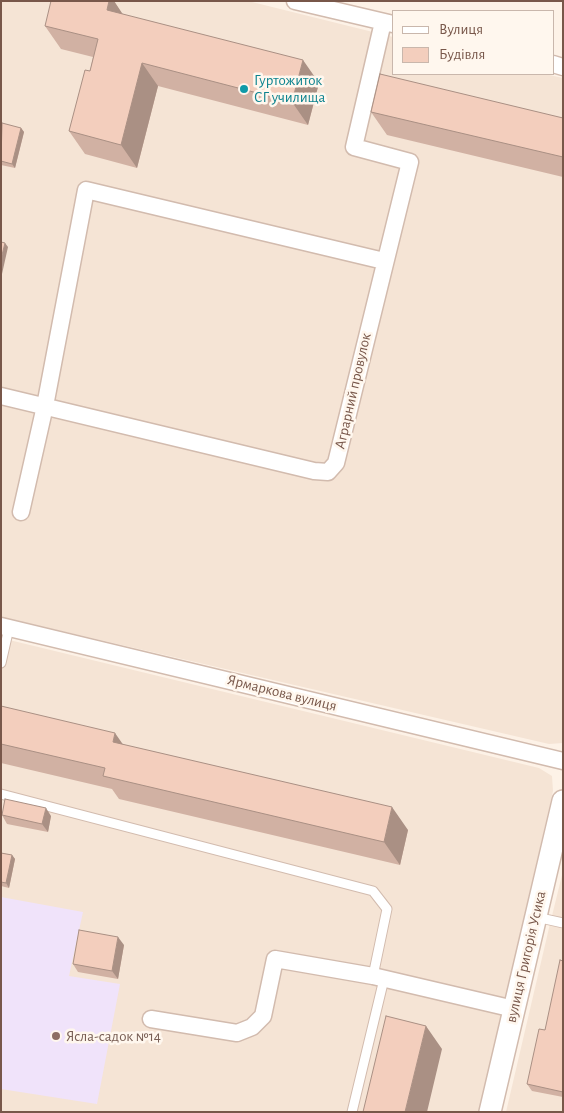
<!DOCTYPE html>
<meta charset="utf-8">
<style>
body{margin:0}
#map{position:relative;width:564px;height:1113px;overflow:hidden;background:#fdf2e7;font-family:"Alegreya Sans",sans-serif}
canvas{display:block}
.frame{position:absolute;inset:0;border:2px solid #78574a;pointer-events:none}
.legend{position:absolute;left:392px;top:10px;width:162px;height:65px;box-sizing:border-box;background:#fff7ee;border:1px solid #c9b7ac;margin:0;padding:6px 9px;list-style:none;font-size:15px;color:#78574a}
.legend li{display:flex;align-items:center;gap:10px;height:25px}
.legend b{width:25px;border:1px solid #c9b7ac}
</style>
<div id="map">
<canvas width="564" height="1113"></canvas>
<div class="frame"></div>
<ul class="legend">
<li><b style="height:6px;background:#fff"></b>Вулиця</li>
<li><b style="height:14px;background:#f3cebd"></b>Будівля</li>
</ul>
</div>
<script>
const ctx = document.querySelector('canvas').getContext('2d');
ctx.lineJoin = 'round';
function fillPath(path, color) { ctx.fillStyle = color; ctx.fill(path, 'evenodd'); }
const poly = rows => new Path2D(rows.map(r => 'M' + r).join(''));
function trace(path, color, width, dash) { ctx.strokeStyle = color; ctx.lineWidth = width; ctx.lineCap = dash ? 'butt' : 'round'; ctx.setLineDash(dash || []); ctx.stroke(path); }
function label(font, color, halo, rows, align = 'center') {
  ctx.font = font + ' "Alegreya Sans",sans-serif'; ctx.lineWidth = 5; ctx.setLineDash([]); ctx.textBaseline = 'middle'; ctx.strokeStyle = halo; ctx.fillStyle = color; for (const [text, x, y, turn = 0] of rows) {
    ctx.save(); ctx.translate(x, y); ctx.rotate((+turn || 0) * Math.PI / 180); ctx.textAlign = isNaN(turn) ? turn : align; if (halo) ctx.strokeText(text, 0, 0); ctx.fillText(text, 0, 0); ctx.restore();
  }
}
fillPath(poly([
 [2,1,248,1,393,37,393,74,545,74,563,78,563,743,549,744,1,617],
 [1,638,539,768,552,776,553,791,479,1112,1,1112],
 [563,871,563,1112,506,1112,549,928]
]), '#f5e4d5');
fillPath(poly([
 [1,897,83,912,69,976,120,984,97,1104,1,1089]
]), '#f0e3fa');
const service = poly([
 [1,663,9,628],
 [1,794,373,891,387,909,373,976],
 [536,917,563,923],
 [352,1112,384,979]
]);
const minor = poly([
 [295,1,393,24],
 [553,64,563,67],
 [1,396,314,471,328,472,336,463,410,162,354,147,383,22],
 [21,512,45,406,86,190,384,261],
 [1,626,563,761],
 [151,1019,237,1033,252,1027,263,1016,275,959,373,976,514,1009]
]);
const tertiary = poly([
 [490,1112,563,801]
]);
trace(service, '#d2bbae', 11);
trace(minor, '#d2bbae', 19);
trace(tertiary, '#d2bbae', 24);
trace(service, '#fff', 9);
trace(minor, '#fff', 16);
trace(tertiary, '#fff', 21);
fillPath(poly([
 [114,1,122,14,319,83,308,125,158,86,137,168,85,154,69,131,90,71,93,57,61,49,45,26],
 [371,112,563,118,563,177,387,135],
 [1,125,21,128,24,132,15,168,1,165],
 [1,706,123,745,408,830,400,865,119,799,112,789,1,763],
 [2,815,51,816,48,832,7,824],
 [1,853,12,855,15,859,9,888,1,886],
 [124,945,118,979,78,972,73,964],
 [563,961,563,1097,532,1091,527,1084,545,1030]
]), '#d1b1a3');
fillPath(poly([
 [109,1,114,1,126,19,107,10],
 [303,60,319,83,308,125,292,102],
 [142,63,158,86,137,168,121,145],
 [21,128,24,132,15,168,12,164],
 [5,243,8,247,2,274,1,259],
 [115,733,131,756,113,742],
 [392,807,408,830,400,865,384,842],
 [46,808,51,816,48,832,42,824],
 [12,855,15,859,9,888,6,883],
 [118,937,124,945,118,979,112,971],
 [426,1026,442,1049,427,1112,405,1112]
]), '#aa9084');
const building = poly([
 [51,1,109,1,107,10,303,60,292,102,142,63,121,145,69,131,85,70,90,71,98,39,45,26,51,1],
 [380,74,563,118,563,157,371,112,380,74],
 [2,123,21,128,12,164,1,161,2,123],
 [1,242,5,243,1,259,1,242],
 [1,706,115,733,113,742,392,807,384,842,103,776,105,768,1,744,1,706],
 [5,799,46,808,42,824,2,815,5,799],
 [1,853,12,855,6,883,1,882,1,853],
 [79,930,118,937,112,971,73,964,79,930],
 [560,960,563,961,563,1092,527,1084,539,1029,545,1030,560,960],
 [386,1016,426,1026,405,1112,363,1112,386,1016]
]);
fillPath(building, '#f3cebd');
trace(building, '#aa9084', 1);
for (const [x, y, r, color] of [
 [244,89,5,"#0f9aa8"],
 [56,1036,5,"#8d6e63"]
]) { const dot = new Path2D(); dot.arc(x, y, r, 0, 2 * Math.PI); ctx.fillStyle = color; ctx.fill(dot); trace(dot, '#fff7ee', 2); }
label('15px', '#0d838f', '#fff7ee', [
 ["Гуртожиток",254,80],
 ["СГ училища",254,97]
], 'left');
label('15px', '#78574a', '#fff7ee', [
 ["Аграрний провулок",353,391,-77],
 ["Ярмаркова вулиця",282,693,14],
 ["вулиця Григорія Усика",526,957,-77]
]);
label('15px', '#785e54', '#fff7ee', [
 ["Ясла-садок №14",66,1036]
], 'left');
</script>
